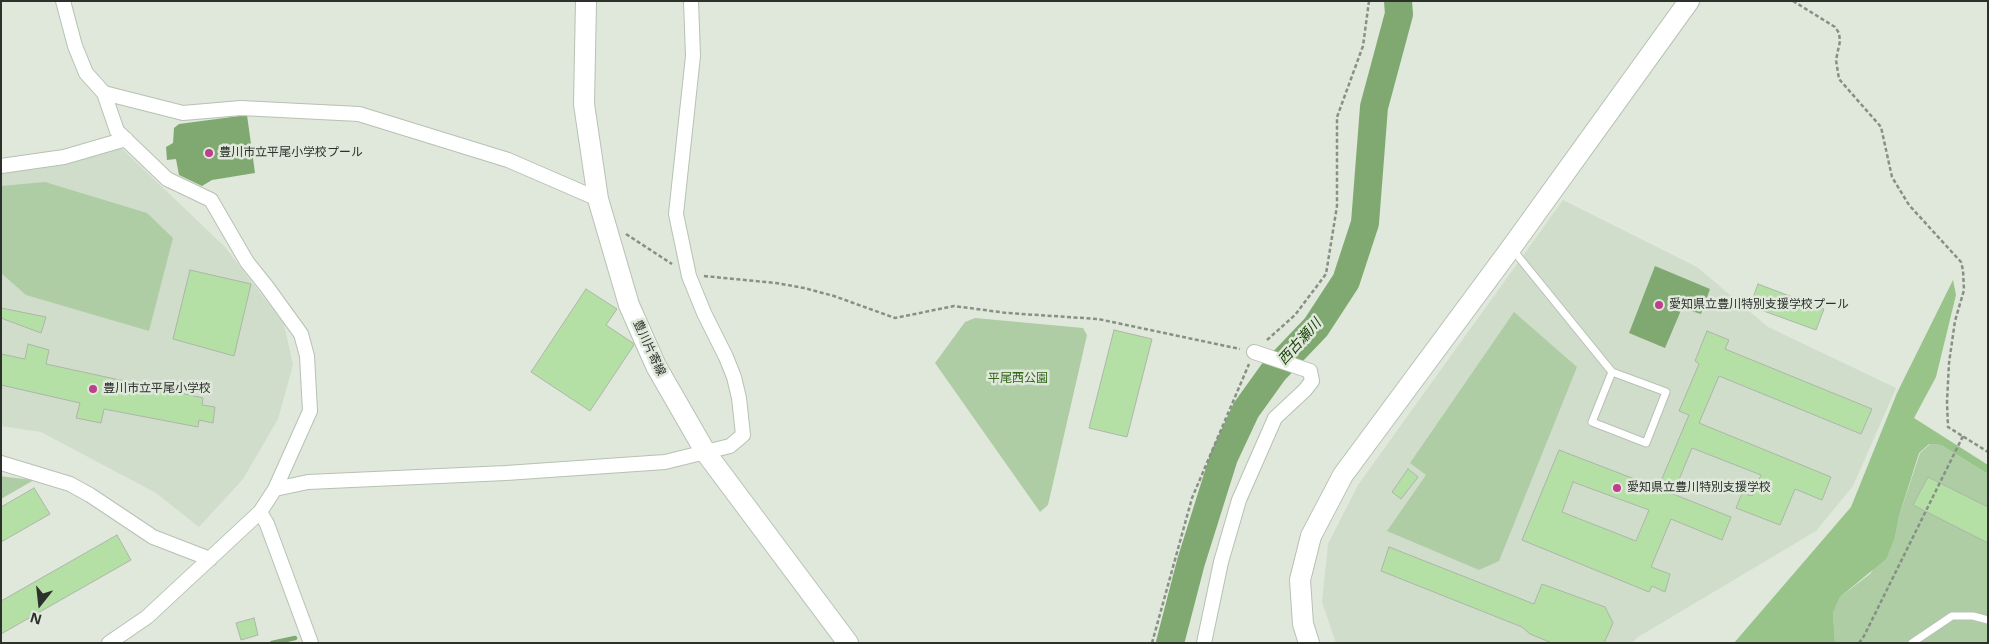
<!DOCTYPE html>
<meta charset="utf-8">
<style>
body{margin:0}
#map{position:relative;width:1989px;height:644px;overflow:hidden;background:#dfe8db;font-family:"Open Sans",sans-serif}
canvas{display:block}
.frame{position:absolute;inset:0;border:2px solid #2d312c;pointer-events:none}
.north{position:absolute;left:15px;top:579px;width:50px;height:50px;-webkit-text-stroke:4px #dfe8db;paint-order:stroke;rotate:196deg;font-size:14px;font-weight:700;line-height:20px;text-align:center;color:#2d312c}
.north::after{content:'';display:block;margin:auto;width:18px;height:22px;background:#2d312c;clip-path:polygon(50% 0,100% 100%,50% 72%,0 100%)}
</style>
<div id="map">
<canvas width="1989" height="644"></canvas>
<div class="frame"></div>
<div class="north">N</div>
</div>
<script>
const ctx = document.querySelector('canvas').getContext('2d');
ctx.lineJoin = 'round';
function fillPath(path, color) { ctx.fillStyle = color; ctx.fill(path, 'evenodd'); }
const poly = rows => new Path2D(rows.map(r => 'M' + r).join(''));
function trace(path, color, width, dash) { ctx.strokeStyle = color; ctx.lineWidth = width; ctx.lineCap = dash ? 'butt' : 'round'; ctx.setLineDash(dash || []); ctx.stroke(path); }
function label(font, color, halo, rows, align = 'center') {
  ctx.font = font + ' "Open Sans","Noto Sans JP",sans-serif'; ctx.lineWidth = 5; ctx.setLineDash([]); ctx.textBaseline = 'middle'; ctx.strokeStyle = halo; ctx.fillStyle = color; for (const [text, x, y, turn = 0] of rows) {
    ctx.save(); ctx.translate(x, y); ctx.rotate((+turn || 0) * Math.PI / 180); ctx.textAlign = isNaN(turn) ? turn : align; if (halo) ctx.strokeText(text, 0, 0); ctx.fillText(text, 0, 0); ctx.restore();
  }
}
fillPath(poly([
 [118,145,225,247,284,324,293,365,278,419,243,479,199,527,156,493,41,432,1,426,1,168],
 [1563,200,1697,267,1768,327,1896,388,1853,486,1816,531,1638,637,1632,643,1336,643,1322,602,1328,544,1358,485]
]), '#d0ddcb');
fillPath(poly([
 [45,182,147,213,173,238,149,331,26,295,1,273,1,186],
 [1514,312,1577,367,1499,561,1479,570,1387,531,1426,475,1410,463],
 [975,318,1083,328,1087,335,1048,505,1040,512,935,363,965,322],
 [1930,444,1941,445,1988,474,1988,643,1835,643,1833,613,1840,597,1870,574,1895,537,1899,516,1920,453],
 [1,476,7,477,34,480,1,499]
]), '#afcda5');
fillPath(poly([
 [1953,280,1956,295,1936,377,1914,418,1988,465,1988,474,1941,445,1929,444,1919,453,1899,516,1895,537,1886,559,1840,597,1833,613,1835,643,1734,643,1851,507,1897,393]
]), '#98c389');
fillPath(poly([
 [247,115,255,173,212,180,202,186,179,175,176,159,167,160,166,147,173,143,174,128,179,124],
 [1655,266,1710,289,1701,314,1682,308,1665,348,1629,333]
]), '#7fa970');
trace(poly([
 [272,643,295,638]
]), '#7fa970', 4.5);
trace(poly([
 [1170,643,1191,562,1224,457,1246,410,1274,371,1316,327,1346,281,1365,223,1374,107,1399,14,1398,1]
]), '#7fa970', 28);
const building = poly([
 [190,270,251,284,234,356,173,339,190,270],
 [1758,284,1824,309,1816,330,1750,306,1758,284],
 [586,289,617,309,606,325,633,343,634,345,590,411,531,372,586,289],
 [1,308,46,317,41,333,1,318,1,308],
 [1114,330,1152,339,1127,437,1089,428,1114,330],
 [1707,331,1729,340,1725,349,1872,409,1861,434,1719,376,1699,423,1831,477,1822,500,1795,489,1780,525,1736,508,1742,493,1752,496,1761,475,1692,448,1673,494,1731,517,1722,540,1671,519,1651,567,1670,574,1665,592,1652,586,1649,592,1522,540,1559,450,1658,488,1689,415,1679,411,1699,364,1695,361,1707,331],
 [1573,482,1649,510,1636,541,1562,512,1573,482],
 [28,344,49,350,46,364,203,398,202,405,215,407,213,423,199,420,198,427,104,409,101,423,76,418,80,403,1,385,1,354,25,359,28,344],
 [1408,469,1418,477,1401,499,1392,492,1408,469],
 [1928,477,1988,507,1988,543,1913,505,1928,477],
 [34,488,50,514,1,542,1,507,34,488],
 [117,535,131,560,1,634,1,601,117,535],
 [1389,547,1534,604,1542,584,1605,607,1613,623,1604,643,1552,643,1530,634,1522,627,1381,571,1389,547],
 [254,618,258,635,241,640,236,623,254,618]
]);
fillPath(building, '#b4e0a5');
trace(building, '#adb6a9', 1);
const lane = poly([
 [1513,250,1612,372,1666,392,1646,443,1592,422,1612,372],
 [1912,643,1952,616,1973,616,1988,620]
]);
const street = poly([
 [63,1,75,46,86,73,104,93,117,131,167,179,211,200,247,262,267,287,301,334,307,356,310,411,275,489,260,512,147,617,109,643],
 [104,93,183,113,241,108,359,114,508,160,598,199],
 [1,166,64,157,126,139],
 [1,463,70,484,90,495,153,537,210,559],
 [275,489,308,482,506,473,665,462,730,446,743,435,739,398,734,377,726,357,704,313,689,276,676,214,693,56,691,1],
 [260,512,267,524,311,643],
 [1204,643,1221,562,1239,500,1275,418,1305,390,1312,381,1310,371,1254,352]
]);
const secondary = poly([
 [586,1,584,104,598,199,629,305,656,366,706,453,848,643],
 [1309,643,1303,624,1300,580,1311,536,1343,475,1511,248,1689,1]
]);
trace(lane, '#b7c1b4', 9);
trace(street, '#b7c1b4', 16);
trace(secondary, '#b7c1b4', 22);
trace(poly([
 [1793,1,1835,27,1839,33,1840,41,1836,60,1839,79,1881,127,1892,177,1909,205,1961,262,1963,270,1964,290,1955,321,1949,363,1947,402,1948,427,1988,452],
 [626,234,672,264],
 [704,276,776,283,804,288,834,296,895,318,954,306,1007,313,1098,319,1240,349],
 [1267,340,1295,315,1326,274,1337,206,1337,117,1363,46,1369,1],
 [1152,643,1192,498,1249,364],
 [1859,643,1864,636,1963,436]
]), '#888f85', 2.5, [4, 2.5]);
trace(lane, '#fff', 7);
trace(street, '#fff', 14);
trace(secondary, '#fff', 20);
for (const [x, y, r, color] of [
 [209,153,5,"#be3f8b"],
 [1659,305,5,"#be3f8b"],
 [93,389,5,"#be3f8b"],
 [1617,488,5,"#be3f8b"]
]) { const dot = new Path2D(); dot.arc(x, y, r, 0, 2 * Math.PI); ctx.fillStyle = color; ctx.fill(dot); trace(dot, '#dfe8db', 2); }
label('12px', '#2d312c', '#dfe8db', [
 ["豊川市立平尾小学校プール",219,153],
 ["愛知県立豊川特別支援学校プール",1669,305],
 ["豊川市立平尾小学校",103,389],
 ["愛知県立豊川特別支援学校",1627,488]
], 'left');
label('12px', '#2d312c', '#dfe8db', [
 ["豊川片寄線",649,348,65]
]);
label('12px', '#316618', '#dfe8db', [
 ["平尾西公園",1018,379]
]);
label('italic 14px', '#1b4306', '#dfe8db', [
 ["西古瀬川",1300,342,-48]
]);
</script>
